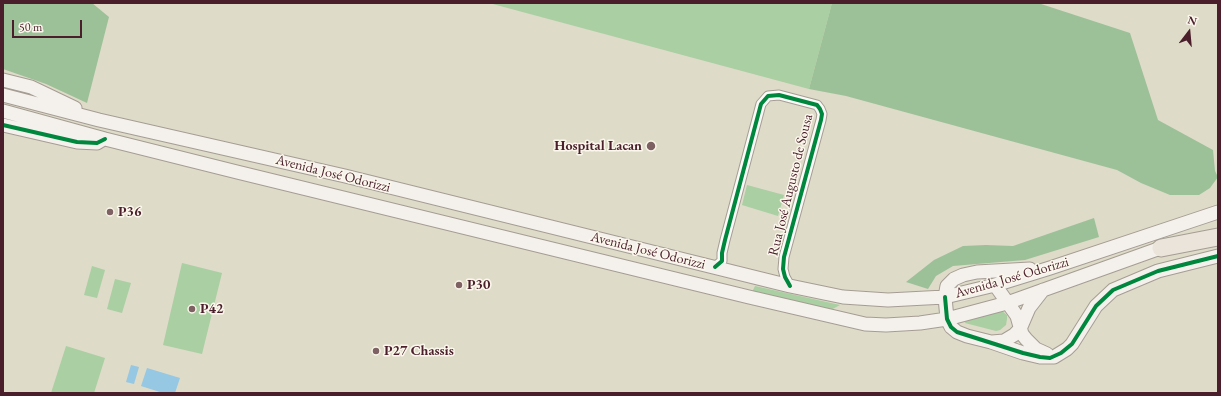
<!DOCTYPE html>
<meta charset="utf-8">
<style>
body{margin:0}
#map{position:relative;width:1221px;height:396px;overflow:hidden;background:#dedbc8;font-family:"EB Garamond",serif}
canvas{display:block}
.frame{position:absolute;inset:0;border:4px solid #4a1f2b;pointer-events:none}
.north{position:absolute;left:1169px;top:12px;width:40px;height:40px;-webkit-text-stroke:3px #fbf7ec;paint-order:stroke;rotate:16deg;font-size:11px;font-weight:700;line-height:16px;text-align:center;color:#4a1f2b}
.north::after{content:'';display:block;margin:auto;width:14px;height:18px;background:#4a1f2b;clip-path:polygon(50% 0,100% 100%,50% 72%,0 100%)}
.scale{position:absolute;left:12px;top:20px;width:70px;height:18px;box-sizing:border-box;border:2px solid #4a1f2b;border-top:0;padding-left:5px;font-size:12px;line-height:14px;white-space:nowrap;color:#4a1f2b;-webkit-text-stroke:3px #fbf7ec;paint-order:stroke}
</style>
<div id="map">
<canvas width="1221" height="396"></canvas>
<div class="frame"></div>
<div class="north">N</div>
<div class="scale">50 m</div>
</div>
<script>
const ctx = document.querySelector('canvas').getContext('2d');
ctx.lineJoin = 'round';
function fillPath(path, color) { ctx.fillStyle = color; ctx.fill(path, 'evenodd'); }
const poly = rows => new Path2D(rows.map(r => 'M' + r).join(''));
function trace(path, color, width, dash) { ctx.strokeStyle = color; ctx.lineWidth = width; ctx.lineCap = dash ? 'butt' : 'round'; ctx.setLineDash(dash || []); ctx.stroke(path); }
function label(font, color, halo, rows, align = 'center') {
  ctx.font = font + ' "EB Garamond",serif'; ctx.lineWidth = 3; ctx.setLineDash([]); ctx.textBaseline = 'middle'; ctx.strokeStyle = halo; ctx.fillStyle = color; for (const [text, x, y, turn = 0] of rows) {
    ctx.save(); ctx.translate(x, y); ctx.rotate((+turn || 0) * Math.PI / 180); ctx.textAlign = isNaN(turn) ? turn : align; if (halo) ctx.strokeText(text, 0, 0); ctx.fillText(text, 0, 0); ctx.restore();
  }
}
fillPath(poly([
 [489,3,832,3,809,89],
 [747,185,784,195,778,216,742,205],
 [182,263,222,273,202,354,163,345],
 [92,266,105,270,97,298,84,295],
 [115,279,131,283,122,313,107,309],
 [755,286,840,305,827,312,752,292],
 [1002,311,1007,315,1007,319,1006,325,1000,330,996,331,965,323,966,320],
 [66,346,105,358,94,393,51,393]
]), '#a9cfa2');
fillPath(poly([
 [3,3,92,3,109,17,87,103,46,84,3,69],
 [832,3,1038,3,1130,33,1158,120,1213,150,1215,171,1218,177,1210,188,1199,195,1170,195,1141,183,1117,170,846,96,809,89],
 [1094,218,1099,237,1025,260,953,266,936,276,928,289,906,282,934,260,963,246,986,245,1013,246]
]), '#9cc198');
fillPath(poly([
 [131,365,139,367,134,384,126,382],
 [147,368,180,378,175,393,163,393,141,386]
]), '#96c7e3');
const street = poly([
 [715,267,722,261,722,253,725,240,761,104,768,96,779,95,817,105,820,109,822,114,821,120,784,257,783,269,785,277,790,286]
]);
const secondary = poly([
 [3,80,31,87,75,108],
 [3,95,99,120,345,176,790,286,843,297,888,300,945,297,995,285,1050,268,1218,212],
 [3,111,105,139,237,172,749,297,865,324,886,325,920,323,947,319,1007,303,1169,245],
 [3,125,77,142,97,143,102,140],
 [1030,269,977,272,963,275,954,279,947,286,945,297,947,319,951,327,957,332,967,336,991,342,1023,353,1040,357,1054,357,1067,349,1072,344,1096,306,1113,290,1158,271,1218,256],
 [995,285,1017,316,1022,334,1026,339,1036,349,1047,354],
 [992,342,1004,341,1014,335,1020,329,1029,308,1043,290]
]);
const highway = poly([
 [1161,248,1218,237]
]);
trace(street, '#a59d94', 11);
trace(secondary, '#a59d94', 15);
trace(highway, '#a59d94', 19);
trace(street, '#fafaf7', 9);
trace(secondary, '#f4f1ec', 13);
trace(highway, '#ebe4db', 17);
trace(poly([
 [3,125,77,142,97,143,105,139],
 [715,267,722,261,722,253,725,240,761,104,768,96,779,95,817,105,820,109,822,114,821,120,784,257,783,269,785,277,790,286],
 [945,297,947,319,951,327,957,332,1023,353,1040,357,1050,358,1061,353,1072,344,1096,306,1113,290,1158,271,1218,256]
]), '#00873e', 4);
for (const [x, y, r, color] of [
 [651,146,5,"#7e6162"],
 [110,212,4,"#7e6162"],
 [459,285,4,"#7e6162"],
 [192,309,4,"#7e6162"],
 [376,351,4,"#7e6162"]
]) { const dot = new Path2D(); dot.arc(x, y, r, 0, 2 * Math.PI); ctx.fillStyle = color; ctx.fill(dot); trace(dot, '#fbf7ec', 1.5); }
label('bold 14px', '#4a1f2b', '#fbf7ec', [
 ["Hospital Lacan",642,146,"right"],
 ["P36",118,212],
 ["P30",467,285],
 ["P42",200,309],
 ["P27 Chassis",384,351]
], 'left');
label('14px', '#4a1f2b', '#fbf7ec', [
 ["Avenida José Odorizzi",333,174,14],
 ["Rua José Augusto de Sousa",791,185,-76],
 ["Avenida José Odorizzi",648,251,14],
 ["Avenida José Odorizzi",1012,278,-16]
]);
</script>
